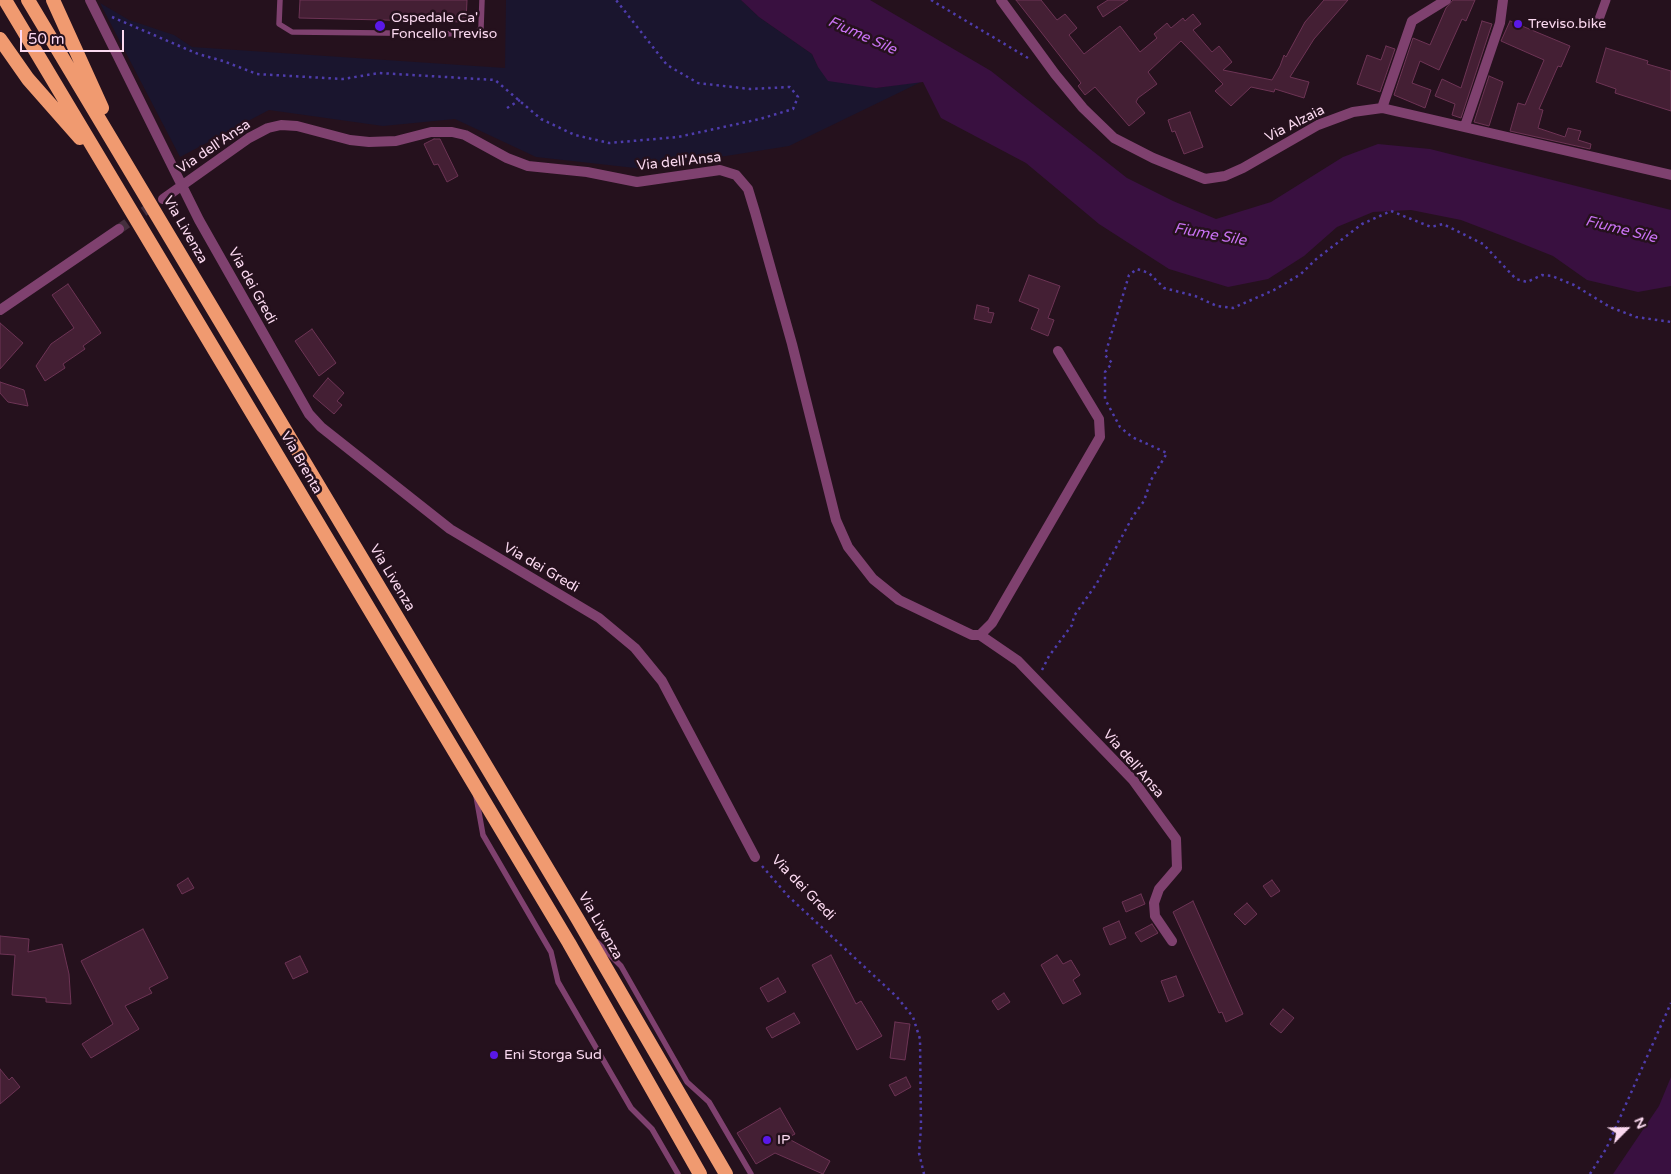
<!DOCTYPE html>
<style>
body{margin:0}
#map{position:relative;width:1671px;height:1174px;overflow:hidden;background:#25111d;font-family:"Varela Round",sans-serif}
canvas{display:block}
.north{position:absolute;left:1601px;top:1104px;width:50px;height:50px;-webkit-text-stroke:4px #25111d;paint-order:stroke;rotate:67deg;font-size:14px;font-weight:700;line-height:20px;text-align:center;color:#fbd9f0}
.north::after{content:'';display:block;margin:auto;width:18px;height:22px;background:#fbd9f0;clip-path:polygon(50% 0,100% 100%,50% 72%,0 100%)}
.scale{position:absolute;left:20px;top:30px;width:104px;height:22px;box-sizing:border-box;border:2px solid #fbd9f0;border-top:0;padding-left:6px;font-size:15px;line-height:18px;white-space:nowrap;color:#fbd9f0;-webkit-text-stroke:4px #25111d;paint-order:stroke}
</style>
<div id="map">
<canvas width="1671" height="1174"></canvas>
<div class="north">N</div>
<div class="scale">50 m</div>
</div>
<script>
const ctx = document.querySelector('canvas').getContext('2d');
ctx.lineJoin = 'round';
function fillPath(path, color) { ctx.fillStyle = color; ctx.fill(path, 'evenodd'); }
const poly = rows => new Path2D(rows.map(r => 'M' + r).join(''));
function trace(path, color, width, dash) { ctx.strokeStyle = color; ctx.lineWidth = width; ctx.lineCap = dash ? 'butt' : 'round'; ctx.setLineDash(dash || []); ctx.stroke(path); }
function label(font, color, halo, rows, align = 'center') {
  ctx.font = font + ' "Varela Round",sans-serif'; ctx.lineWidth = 5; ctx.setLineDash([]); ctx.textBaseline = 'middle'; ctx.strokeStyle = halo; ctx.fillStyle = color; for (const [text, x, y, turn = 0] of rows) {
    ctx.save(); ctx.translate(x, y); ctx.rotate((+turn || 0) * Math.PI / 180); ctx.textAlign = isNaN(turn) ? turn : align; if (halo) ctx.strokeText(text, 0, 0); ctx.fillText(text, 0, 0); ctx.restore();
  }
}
fillPath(poly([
 [506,0,741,0,759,17,812,54,818,67,876,88,923,81,789,146,644,169,536,157,455,119,383,126,269,110,180,157,100,3,129,20,174,35,192,47,505,68]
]), '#1a152e');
fillPath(poly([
 [741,0,870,0,991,71,1127,178,1173,201,1216,219,1271,202,1343,157,1378,144,1430,149,1671,210,1671,286,1638,292,1587,280,1553,256,1508,238,1461,220,1411,210,1373,212,1337,227,1304,256,1268,279,1228,287,1169,269,1099,224,1026,163,941,118,923,82,876,88,828,81,818,67,812,54,759,17],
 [1671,1077,1671,1174,1613,1174,1659,1106]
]), '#391040');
const building = poly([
 [300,0,467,0,466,22,299,18,300,0],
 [1016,0,1041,0,1057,20,1065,14,1077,28,1069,35,1084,54,1120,26,1140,52,1157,38,1154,34,1167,23,1171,28,1183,18,1185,21,1193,14,1201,24,1193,30,1212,52,1219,46,1232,62,1223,70,1272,80,1280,66,1284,55,1286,57,1305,22,1324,0,1348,0,1314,39,1290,77,1309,82,1304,98,1275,89,1274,92,1251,87,1231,106,1215,91,1223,84,1181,41,1148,72,1157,84,1138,98,1136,102,1145,113,1129,126,1095,87,1085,95,1078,86,1081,83,1016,0],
 [1108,0,1128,0,1103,17,1097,7,1108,0],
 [1453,0,1475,0,1466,21,1462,19,1439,70,1420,61,1412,83,1431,90,1425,108,1394,95,1413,38,1430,45,1446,8,1453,0],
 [1482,21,1492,24,1461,118,1452,115,1455,104,1435,96,1442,79,1461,88,1482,21],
 [1510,21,1570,46,1561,67,1558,66,1539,109,1543,110,1538,128,1565,137,1568,128,1581,131,1578,140,1591,144,1590,149,1510,131,1518,103,1525,105,1544,60,1501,41,1510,21],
 [1386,46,1395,49,1380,92,1357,84,1367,55,1381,60,1386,46],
 [1606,48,1648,61,1647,64,1671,71,1671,111,1615,93,1616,89,1596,82,1606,48],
 [1489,76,1503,82,1489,126,1474,122,1489,76],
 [1190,112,1203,147,1184,154,1175,131,1172,132,1168,120,1190,112],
 [434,139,440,139,458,176,447,182,438,164,434,165,424,144,434,139],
 [1029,275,1060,286,1048,318,1054,320,1048,336,1031,329,1039,309,1019,301,1029,275],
 [68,284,101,333,83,346,85,349,63,364,65,368,45,381,36,366,51,344,74,328,52,295,68,284],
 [977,305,989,308,988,312,994,313,991,323,974,319,977,305],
 [0,323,23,343,0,369,0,323],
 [312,329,336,363,319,376,295,341,312,329],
 [328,378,344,393,337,401,342,405,334,414,313,396,328,378],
 [0,382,24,390,28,406,8,402,0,393,0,382],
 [188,878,194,888,182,894,177,885,188,878],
 [1272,880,1280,891,1271,897,1263,886,1272,880],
 [1141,894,1145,904,1126,912,1122,902,1141,894],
 [1193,901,1243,1014,1226,1022,1222,1012,1219,1013,1173,912,1193,901],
 [1247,903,1257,914,1245,925,1234,914,1247,903],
 [1119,921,1126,938,1110,945,1103,928,1119,921],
 [1152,924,1158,933,1141,942,1135,933,1152,924],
 [143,929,168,978,149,988,152,993,125,1006,139,1029,91,1058,82,1044,113,1024,81,961,143,929],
 [0,936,29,939,28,952,62,944,69,974,71,1004,46,1002,46,998,12,995,15,955,0,954,0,936],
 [831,955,856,1004,861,1001,882,1036,857,1050,812,965,831,955],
 [1057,955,1063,964,1071,960,1080,975,1073,980,1081,994,1063,1004,1041,965,1057,955],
 [300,956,308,972,293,979,285,963,300,956],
 [1176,976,1184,996,1169,1002,1161,981,1176,976],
 [778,978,786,992,768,1002,760,988,778,978],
 [1004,993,1010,1002,998,1010,992,1001,1004,993],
 [1283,1009,1294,1018,1281,1033,1270,1024,1283,1009],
 [794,1013,800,1023,772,1038,766,1028,794,1013],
 [895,1022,910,1024,905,1060,890,1058,895,1022],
 [0,1069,9,1080,12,1077,20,1087,0,1104,0,1069],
 [906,1077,911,1087,895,1096,889,1085,906,1077],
 [780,1108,795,1134,787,1138,830,1161,823,1174,775,1153,756,1164,737,1133,780,1108]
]);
fillPath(building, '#441f34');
trace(building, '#6d3455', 1);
trace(poly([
 [119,229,156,203]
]), '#452f3d', 10, [10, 5]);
trace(poly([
 [931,0,1028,58],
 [112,17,198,54,223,61,257,74,343,79,379,73,495,80,541,119,575,135,609,143,678,137,760,119,793,109,798,97,790,87,750,89,698,83,667,65,616,0],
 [507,108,520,100],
 [1042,670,1049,656,1072,625,1074,616,1097,583,1133,516,1144,501,1151,480,1167,453,1132,437,1120,427,1105,399,1105,372,1112,363,1105,355,1129,275,1137,269,1149,273,1164,288,1195,296,1217,306,1233,308,1274,290,1301,274,1315,260,1362,224,1391,211,1431,227,1443,224,1483,244,1516,279,1527,282,1542,275,1552,276,1574,285,1610,307,1636,317,1671,322],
 [762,866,788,896,897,997,913,1017,920,1039,921,1127,919,1153,924,1174],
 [1590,1174,1606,1149,1671,1003]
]), '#4e3cac', 2.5, [2.5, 4]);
trace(poly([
 [280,0,279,24,292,32,476,34,481,28,482,0],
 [476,796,483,835,551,952,558,982,631,1108,652,1129,678,1174],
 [597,942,621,966,687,1082,709,1102,751,1174]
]), '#7f416f', 5.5);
trace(poly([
 [1598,22,1606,0]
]), '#7f416f', 9);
trace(poly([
 [90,0,199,220,309,414,321,427,450,529,599,618,635,648,662,681,755,857],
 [1001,0,1055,74,1083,108,1114,138,1153,158,1205,179,1225,176,1243,168,1318,125,1353,112,1382,108,1671,175],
 [1382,108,1412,21,1446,0],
 [1465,126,1500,23,1503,0],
 [163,199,249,138,268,128,281,125,297,126,350,140,369,142,396,141,431,132,452,132,465,135,507,158,528,166,587,172,637,182,720,170,736,175,748,189,755,212,792,344,836,520,848,547,873,579,899,600,972,635,980,635,1018,661,1133,780,1176,839,1177,868,1159,889,1154,903,1155,916,1172,941],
 [0,310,119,229],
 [980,635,992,623,1100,437,1099,419,1058,351]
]), '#7f416f', 10);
trace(poly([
 [5,0,569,943,700,1174],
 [28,0,577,918,726,1174],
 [53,0,102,108],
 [0,39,28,79,80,138]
]), '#f09a70', 14);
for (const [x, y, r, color] of [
 [1518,24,5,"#5a18e8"],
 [380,26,6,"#5a18e8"],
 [494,1055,5,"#5a18e8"],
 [767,1140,5,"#5a18e8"]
]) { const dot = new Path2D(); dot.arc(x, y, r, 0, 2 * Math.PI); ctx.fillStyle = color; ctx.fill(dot); trace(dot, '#25111d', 2); }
label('14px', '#fbd9f0', '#25111d', [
 ["Ospedale Ca'",391,18],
 ["Foncello Treviso",391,34],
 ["Treviso.bike",1528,24],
 ["Eni Storga Sud",504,1055],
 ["IP",777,1140]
], 'left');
label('14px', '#fbd9f0', '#25111d', [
 ["Via Alzaia",1295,124,-27],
 ["Via dell'Ansa",214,147,-34],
 ["Via dell'Ansa",679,162,-6],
 ["Via Livenza",185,230,60],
 ["Via dei Gredi",252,286,61],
 ["Via Brenta",301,463,60],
 ["Via dei Gredi",541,568,30],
 ["Via Livenza",392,578,59],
 ["Via dell'Ansa",1133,764,49],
 ["Via dei Gredi",803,888,46],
 ["Via Livenza",600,926,60]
]);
label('italic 15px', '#c871f1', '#25111d', [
 ["Fiume Sile",862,36,24],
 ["Fiume Sile",1621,230,14],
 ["Fiume Sile",1210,235,10]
]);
</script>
